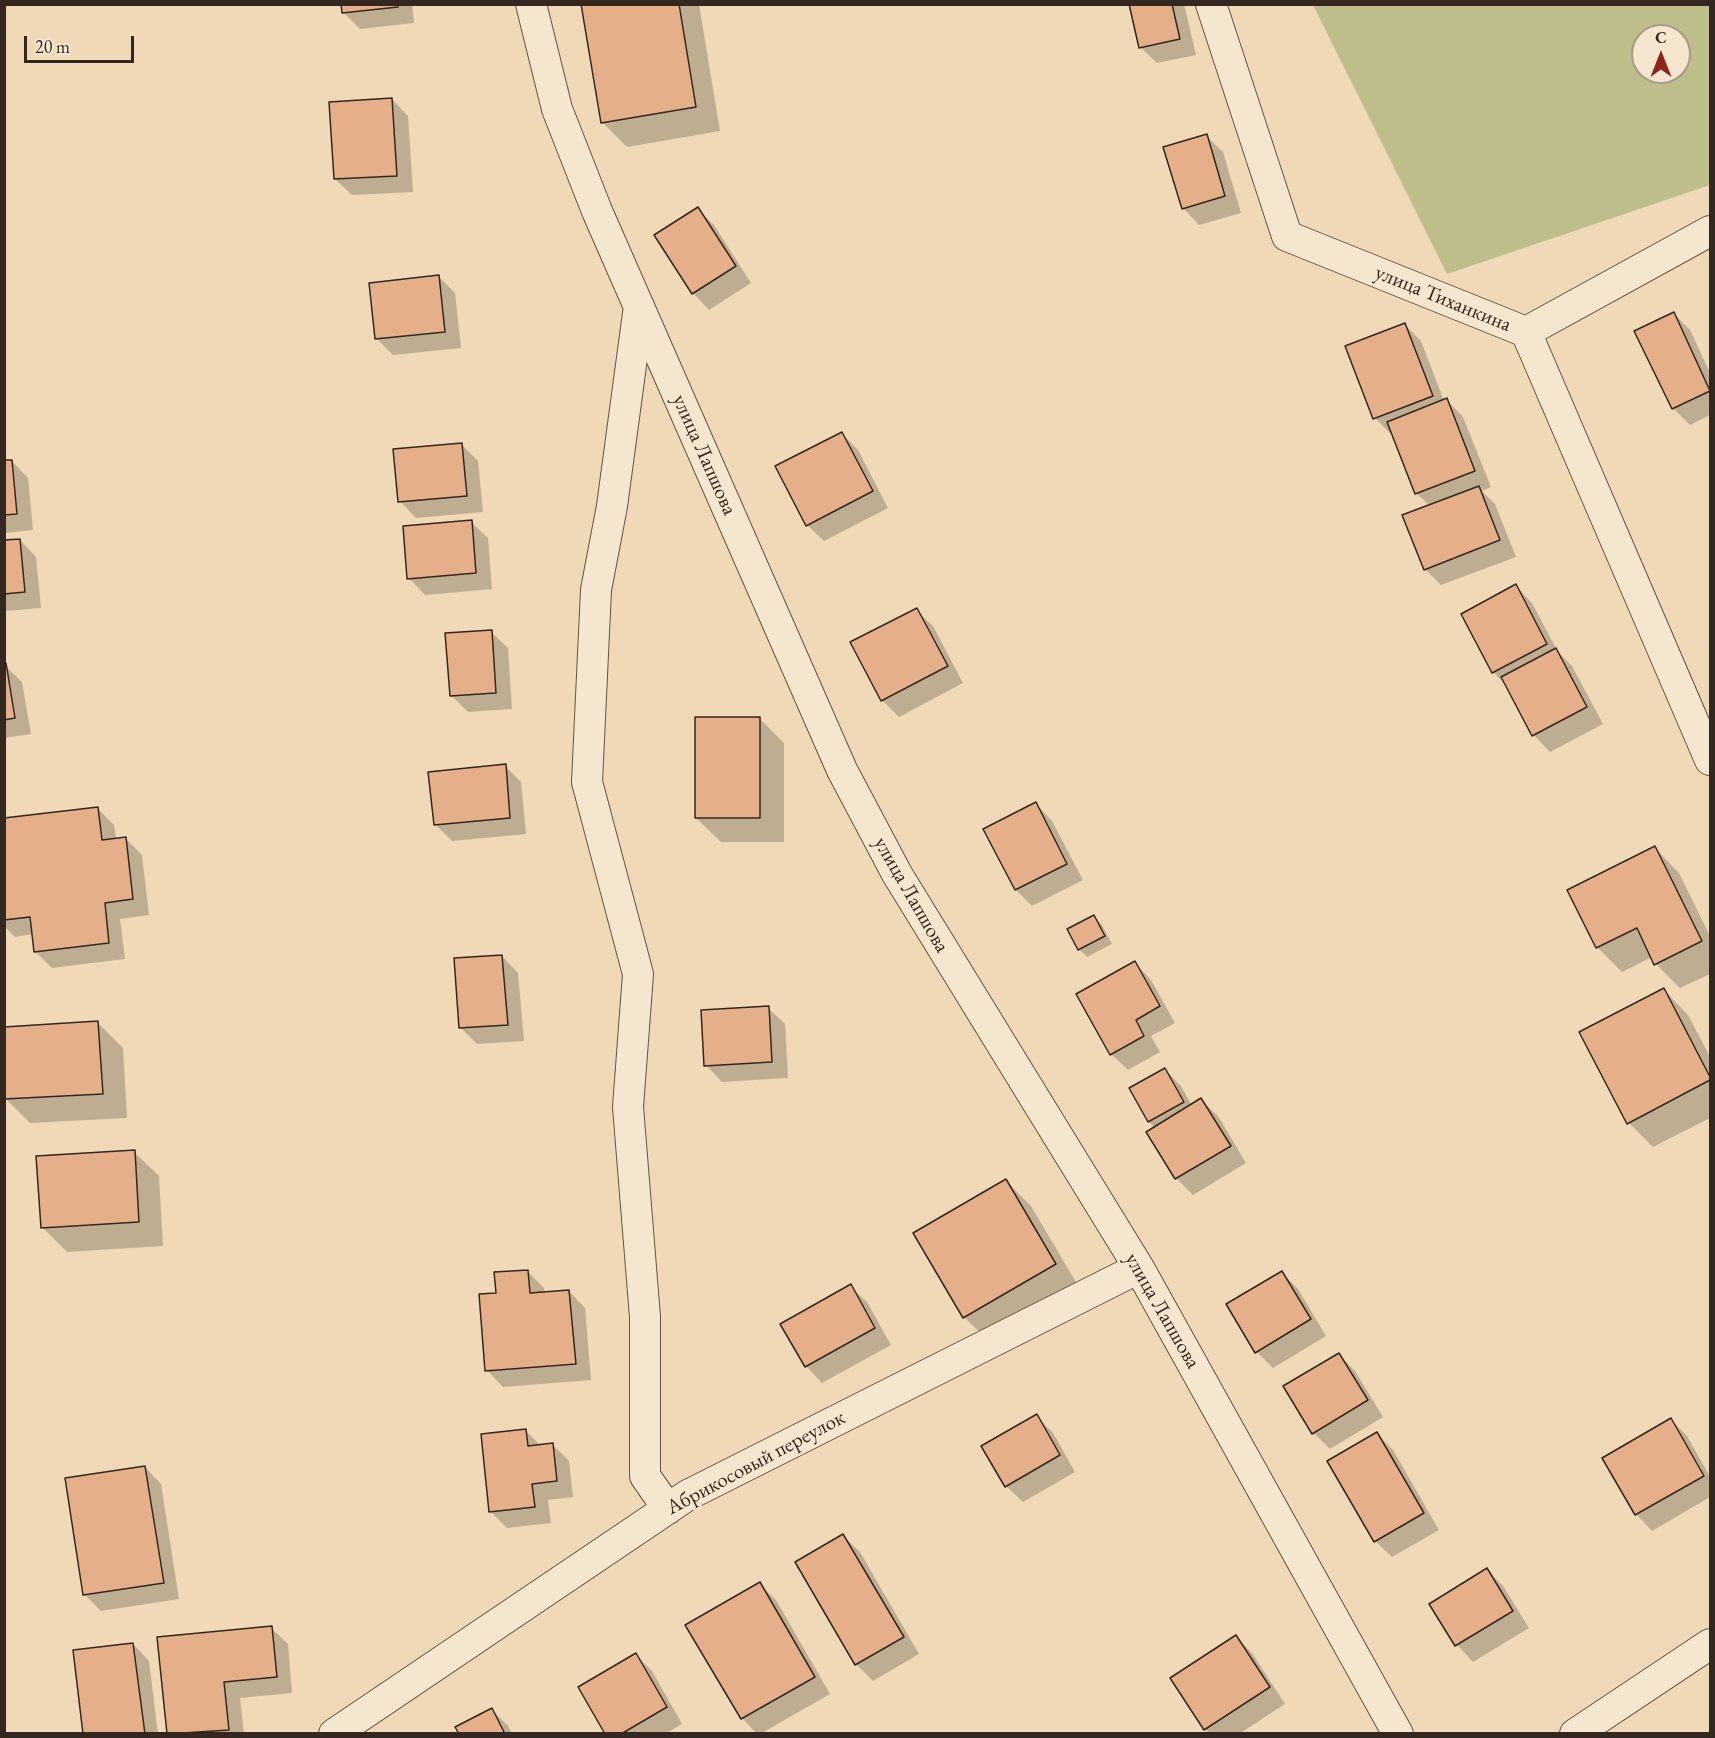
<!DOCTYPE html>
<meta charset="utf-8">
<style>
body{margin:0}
#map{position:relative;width:1715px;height:1738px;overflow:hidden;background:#efd9b6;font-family:"EB Garamond",serif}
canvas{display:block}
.frame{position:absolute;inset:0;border:6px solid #33271f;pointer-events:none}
.north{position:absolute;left:1631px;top:24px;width:60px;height:60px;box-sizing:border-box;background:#f5e6d0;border:2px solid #a79a89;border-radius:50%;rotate:0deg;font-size:16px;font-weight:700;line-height:24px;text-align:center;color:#33271f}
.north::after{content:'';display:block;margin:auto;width:21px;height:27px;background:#8f2418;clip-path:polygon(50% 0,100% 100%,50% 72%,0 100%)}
.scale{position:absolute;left:24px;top:36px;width:110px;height:27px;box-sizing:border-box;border:3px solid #33271f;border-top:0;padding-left:8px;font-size:18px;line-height:21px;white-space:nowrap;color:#33271f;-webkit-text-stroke:4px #f5e6d0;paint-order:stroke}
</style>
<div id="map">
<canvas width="1715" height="1738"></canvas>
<div class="frame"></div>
<div class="north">С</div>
<div class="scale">20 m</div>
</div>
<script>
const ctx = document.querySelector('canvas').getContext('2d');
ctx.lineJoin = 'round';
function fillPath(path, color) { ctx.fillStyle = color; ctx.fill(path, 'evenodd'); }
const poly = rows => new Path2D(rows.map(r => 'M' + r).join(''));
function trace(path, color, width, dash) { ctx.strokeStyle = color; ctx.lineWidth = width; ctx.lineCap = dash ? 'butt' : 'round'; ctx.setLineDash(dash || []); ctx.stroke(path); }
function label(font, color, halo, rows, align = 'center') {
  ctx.font = font + ' "EB Garamond",serif'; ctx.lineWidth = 4.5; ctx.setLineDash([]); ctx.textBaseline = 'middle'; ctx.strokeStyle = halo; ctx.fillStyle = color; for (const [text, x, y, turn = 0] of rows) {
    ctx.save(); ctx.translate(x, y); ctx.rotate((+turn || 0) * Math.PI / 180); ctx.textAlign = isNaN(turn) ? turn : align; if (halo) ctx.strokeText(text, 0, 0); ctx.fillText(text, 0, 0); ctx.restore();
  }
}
fillPath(poly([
 [1313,5,1710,5,1710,185,1447,274],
 [1643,36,1679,36,1679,72,1643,72]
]), '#bebe8b');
fillPath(poly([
 [343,4,412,4,414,23,360,29,343,12],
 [583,4,699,4,720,131,627,147,602,122],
 [1130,4,1184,4,1196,55,1157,63,1140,47],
 [392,99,408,116,413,192,352,195,335,179],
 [1206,136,1223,152,1241,213,1199,225,1183,208],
 [697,209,714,225,751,283,709,310,693,293],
 [438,276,455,293,461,348,393,355,376,338],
 [1674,314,1690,330,1710,373,1710,415,1690,425,1674,409,1636,332],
 [1405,325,1421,341,1444,401,1447,400,1463,417,1491,487,1482,491,1495,504,1516,557,1441,585,1425,569,1430,506,1416,493,1393,433,1391,434,1375,418],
 [842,434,858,450,888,508,824,541,807,525],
 [462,445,478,461,483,512,416,518,400,501],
 [12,461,28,478,33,530,4,533,4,462],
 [471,522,488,538,492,589,425,595,409,578],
 [20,540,36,557,41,608,4,611,4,541],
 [1516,586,1532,603,1558,652,1572,666,1603,724,1550,752,1534,735,1508,686,1493,672],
 [916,610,933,626,963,683,899,717,882,700,852,643],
 [491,632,508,648,512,709,468,712,451,695],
 [4,665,22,682,31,734,4,738],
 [759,718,784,743,784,842,721,842,696,818],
 [505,766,521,782,526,834,452,841,435,824],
 [1036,804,1052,821,1083,880,1032,906,1016,890],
 [98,809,114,825,116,839,125,838,142,855,149,915,120,919,125,959,52,968,36,952,34,934,15,937,4,926,4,820],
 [1655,848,1679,873,1710,936,1710,974,1680,988,1656,964,1652,957,1622,972,1597,947],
 [1094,917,1102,925,1112,944,1087,957,1079,949],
 [502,956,518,973,524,1041,477,1044,461,1028],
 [1135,963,1151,980,1175,1023,1151,1036,1160,1052,1128,1070,1111,1054],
 [1664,990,1688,1015,1710,1057,1710,1118,1653,1147,1629,1123],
 [768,1008,785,1024,788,1078,722,1082,706,1065],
 [98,1023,123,1048,127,1118,30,1123,6,1099],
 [1165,1070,1181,1086,1192,1106,1201,1100,1218,1116,1246,1163,1193,1195,1176,1178,1148,1132,1155,1128,1149,1122,1131,1088],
 [134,1152,159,1176,163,1246,67,1252,42,1227],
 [1006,1181,1031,1206,1080,1289,989,1341,964,1317],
 [528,1272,544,1288,545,1293,569,1291,585,1308,591,1380,503,1387,487,1370,498,1295],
 [1281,1272,1298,1289,1326,1336,1273,1368,1257,1352],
 [850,1286,867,1302,891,1345,822,1383,806,1366],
 [1338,1354,1355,1371,1383,1417,1330,1449,1314,1433,1285,1387],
 [1036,1416,1053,1433,1075,1472,1023,1502,1006,1486],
 [1671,1420,1687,1436,1710,1477,1710,1497,1652,1531,1636,1514],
 [526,1431,541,1446,553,1445,569,1461,573,1497,548,1500,551,1523,507,1528,491,1512],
 [1377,1434,1393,1450,1439,1530,1392,1557,1375,1541],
 [145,1467,161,1484,179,1599,101,1611,84,1594],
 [843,1536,860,1552,919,1654,873,1681,856,1664,797,1562],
 [1487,1570,1503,1586,1529,1628,1473,1662,1457,1645,1431,1604],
 [759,1584,776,1600,830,1694,760,1734,757,1734,742,1718],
 [271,1628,288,1644,292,1693,240,1698,244,1734,169,1734],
 [1236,1637,1252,1653,1285,1704,1239,1734,1210,1734,1205,1729],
 [133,1644,149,1661,158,1734,85,1734],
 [636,1655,652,1671,682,1724,665,1734,606,1734],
 [492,1710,508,1726,512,1734,460,1734]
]), '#0003');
const building = poly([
 [341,4,398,4,398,7,342,13,341,4],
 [581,4,679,4,696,107,601,123,581,4],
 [1129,4,1172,4,1180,39,1139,48,1129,4],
 [392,98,397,176,334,179,329,102,392,98],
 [1207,134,1225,196,1182,209,1163,147,1207,134],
 [698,207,736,266,692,294,654,235,698,207],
 [439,275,445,332,375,339,369,283,439,275],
 [1674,312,1710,391,1672,409,1634,331,1674,312],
 [1405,323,1433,396,1373,419,1345,346,1405,323],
 [1447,398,1475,471,1415,494,1387,422,1447,398],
 [842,432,873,491,806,526,775,466,842,432],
 [462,443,467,496,398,502,393,449,462,443],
 [4,460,12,460,17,514,4,515,4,460],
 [1479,486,1500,540,1424,570,1402,515,1479,486],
 [472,520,476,573,407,579,403,526,472,520],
 [20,539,25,592,4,594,4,540,20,539],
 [1516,584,1547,644,1492,673,1461,614,1516,584],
 [917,608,948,666,881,701,850,642,917,608],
 [492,630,496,693,450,696,445,633,492,630],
 [1556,648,1587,707,1532,736,1501,677,1556,648],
 [6,663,15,718,4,720,4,664,6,663],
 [695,717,760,717,760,818,695,818,695,717],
 [506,764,510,818,434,825,428,772,506,764],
 [1036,802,1067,864,1015,890,983,829,1036,802],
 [98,807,102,840,126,837,133,899,105,903,109,943,34,952,30,917,4,920,4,818,98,807],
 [1655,846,1702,941,1654,965,1637,928,1596,948,1567,890,1655,846],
 [1094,915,1105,936,1078,950,1067,929,1094,915],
 [502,955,508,1025,459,1028,454,958,502,955],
 [1135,961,1160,1006,1136,1020,1144,1036,1110,1055,1076,994,1135,961],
 [1664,988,1710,1077,1710,1080,1627,1124,1579,1032,1664,988],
 [769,1006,772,1062,704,1066,701,1010,769,1006],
 [98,1021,103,1094,4,1099,4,1027,98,1021],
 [1165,1068,1184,1102,1148,1122,1129,1088,1165,1068],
 [1201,1098,1231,1146,1175,1179,1146,1132,1201,1098],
 [135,1150,139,1222,41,1228,36,1156,135,1150],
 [1006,1179,1056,1264,963,1318,913,1233,1006,1179],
 [528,1270,530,1293,569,1290,576,1364,485,1371,479,1294,496,1293,494,1272,528,1270],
 [1282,1271,1311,1319,1255,1353,1226,1304,1282,1271],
 [851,1284,875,1328,805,1367,780,1324,851,1284],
 [1339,1353,1368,1400,1312,1434,1283,1386,1339,1353],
 [1037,1414,1060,1455,1005,1487,981,1446,1037,1414],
 [1671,1418,1704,1476,1635,1515,1602,1458,1671,1418],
 [526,1429,528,1446,553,1443,557,1481,532,1484,535,1507,489,1512,481,1434,526,1429],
 [1377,1432,1424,1513,1374,1542,1327,1461,1377,1432],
 [145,1466,164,1583,83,1595,65,1478,145,1466],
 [843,1534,904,1637,855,1665,795,1562,843,1534],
 [1487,1568,1513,1611,1455,1646,1429,1604,1487,1568],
 [760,1582,815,1677,741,1719,685,1625,760,1582],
 [272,1626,277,1677,224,1682,229,1730,167,1734,157,1637,272,1626],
 [1236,1635,1270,1687,1204,1730,1170,1678,1236,1635],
 [133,1643,145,1734,83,1734,73,1650,133,1643],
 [636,1653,667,1707,621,1734,605,1734,578,1687,636,1653],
 [492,1708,505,1734,459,1734,455,1727,492,1708]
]);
fillPath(building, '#e4af89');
trace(building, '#33271f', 1.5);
const street = poly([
 [531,4,557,109,597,211,842,770,897,874,1139,1268,1398,1734],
 [1211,4,1287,236,1526,332,1710,760],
 [639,306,612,506,596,590,587,782,638,974,628,1107,645,1317,645,1476,668,1509],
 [1526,332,1710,231],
 [334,1734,688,1495,1139,1268],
 [1575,1734,1710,1644]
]);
trace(street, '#625445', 32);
trace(street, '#f5e6d0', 30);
label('21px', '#33271f', '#f5e6d0', [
 ["улица Тиханкина",1443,299,22],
 ["улица Лапшова",704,455,66],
 ["улица Лапшова",911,895,60],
 ["улица Лапшова",1162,1311,60],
 ["Абрикосовый переулок",756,1463,-28]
]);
</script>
